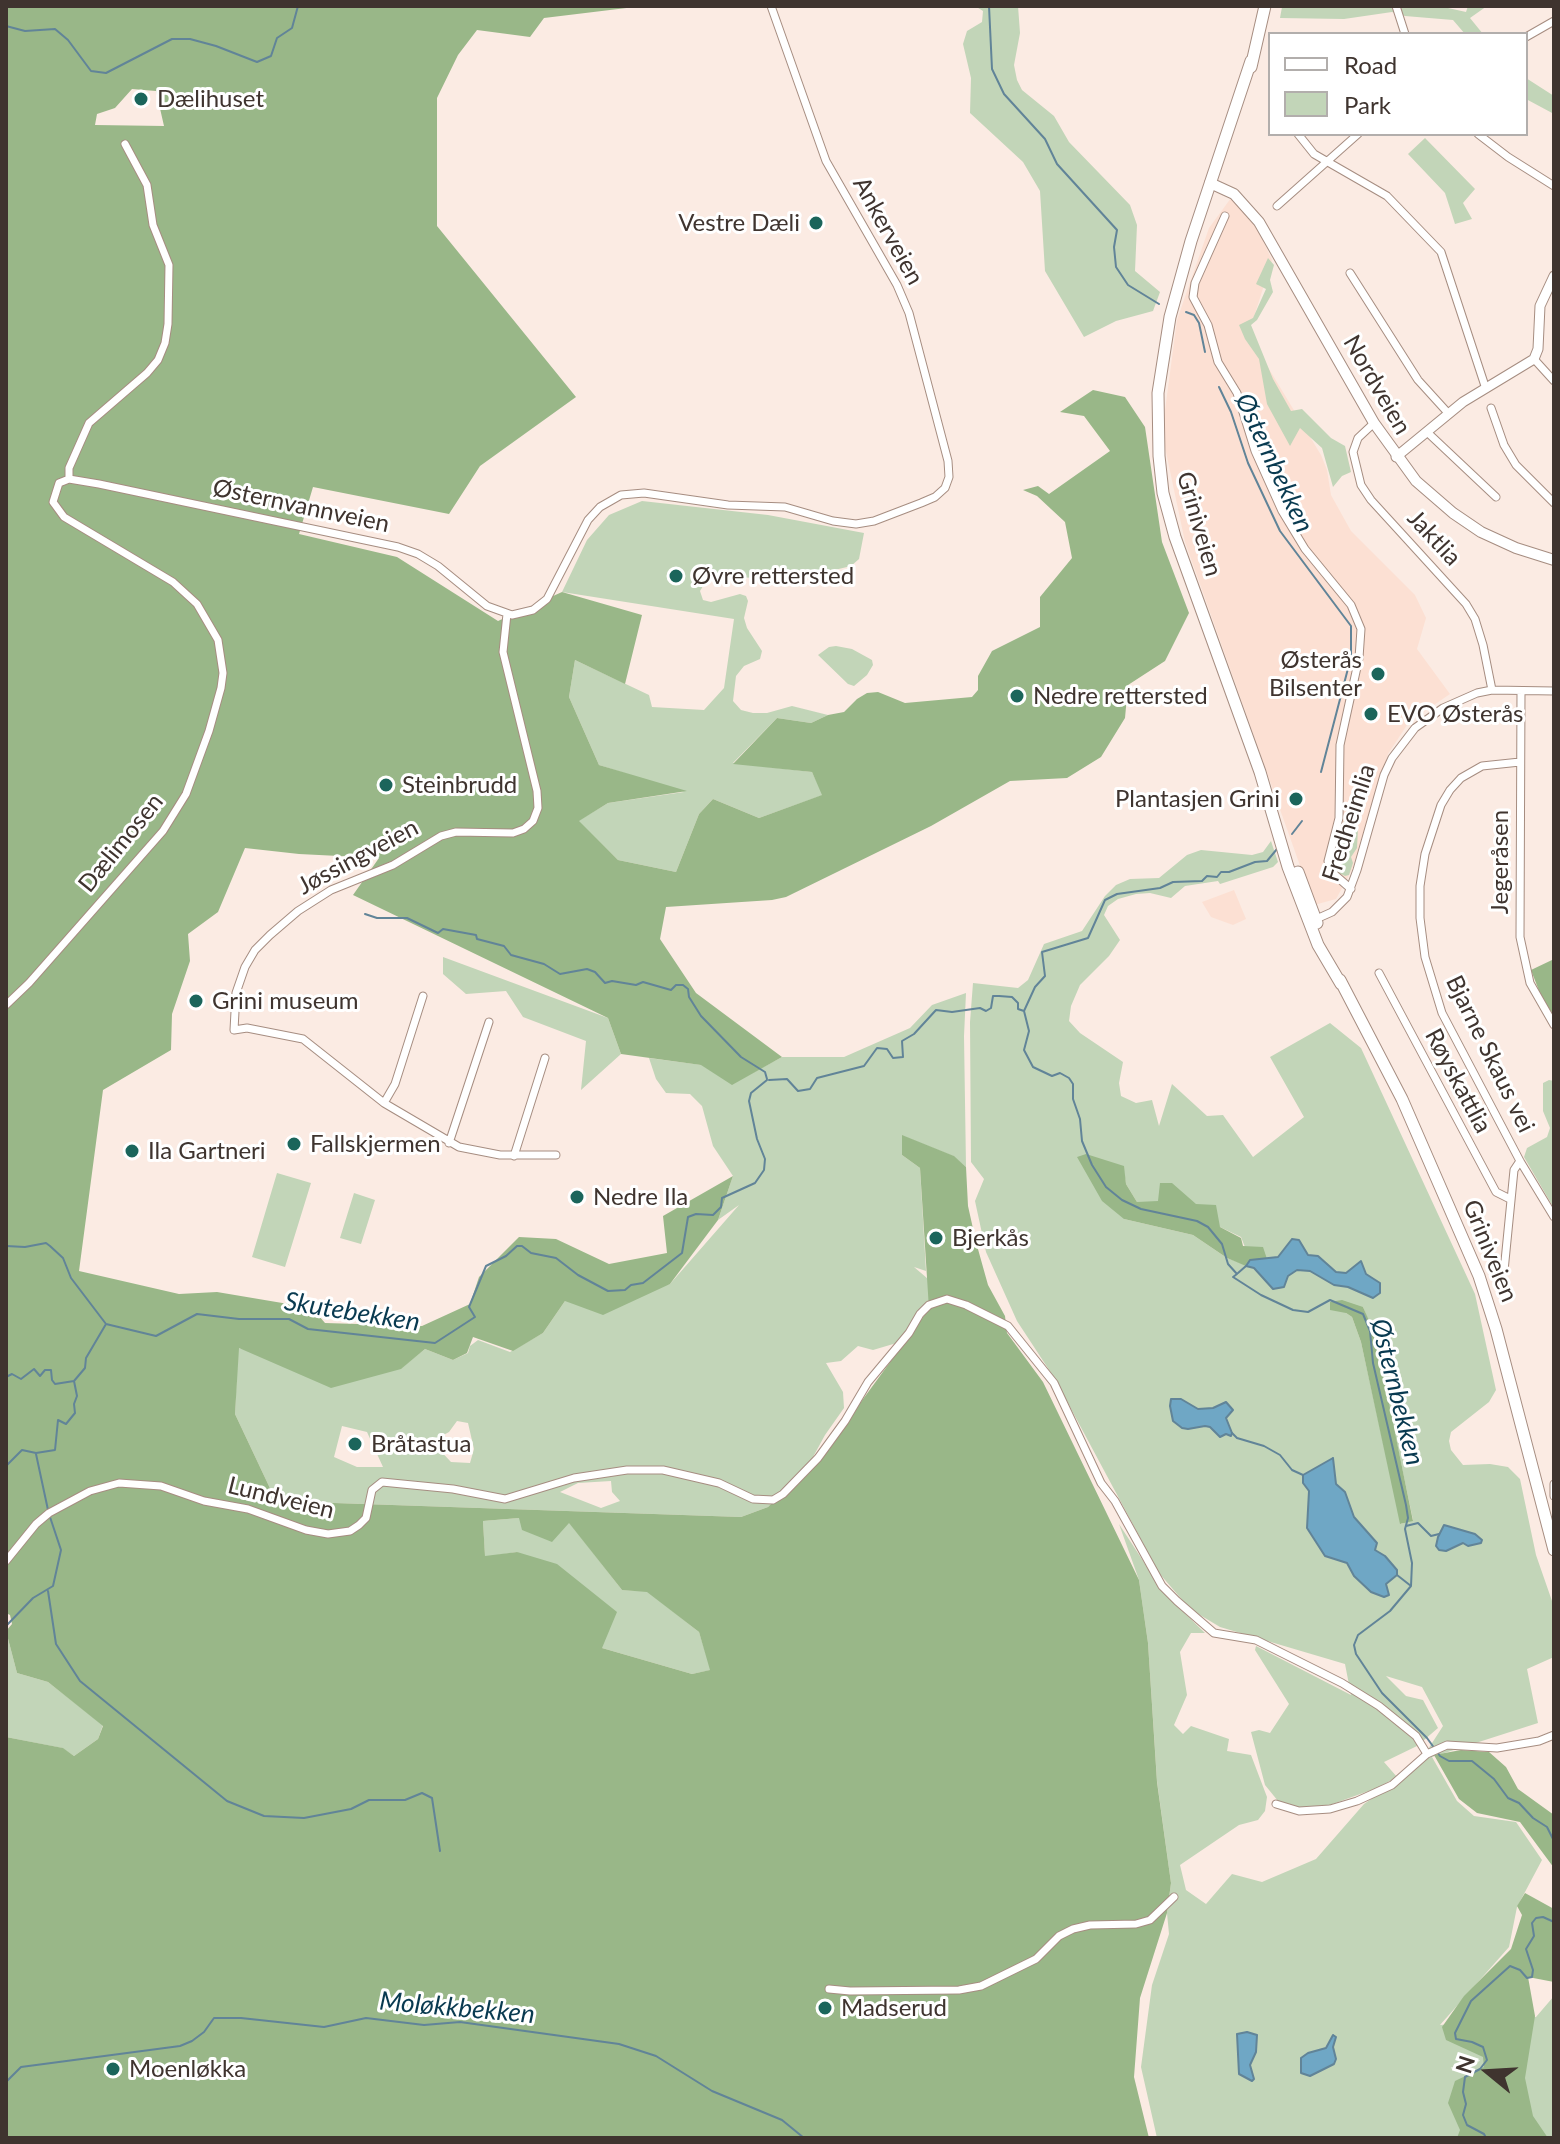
<!DOCTYPE html>
<meta charset="utf-8">
<style>
body{margin:0}
#map{position:relative;width:1560px;height:2144px;overflow:hidden;background:#fbebe3;font-family:Lato,sans-serif}
canvas{display:block}
.frame{position:absolute;inset:0;border:8px solid #3f342f;pointer-events:none}
.legend{position:absolute;left:1268px;top:32px;width:260px;height:104px;box-sizing:border-box;background:#fff;border:2px solid #b2aeac;margin:0;padding:10px 14px;list-style:none;font-size:24px;color:#3f342f}
.legend li{display:flex;align-items:center;gap:16px;height:40px}
.legend b{width:40px;border:2px solid #b2aeac}
.north{position:absolute;left:1448px;top:2032px;width:80px;height:80px;-webkit-text-stroke:6px #fff;paint-order:stroke;rotate:288deg;font-size:22px;font-weight:700;line-height:32px;text-align:center;color:#3f342f}
.north::after{content:'';display:block;margin:auto;width:28px;height:36px;background:#3f342f;clip-path:polygon(50% 0,100% 100%,50% 72%,0 100%)}
</style>
<div id="map">
<canvas width="1560" height="2144"></canvas>
<div class="frame"></div>
<ul class="legend">
<li><b style="height:10px;background:#fff"></b>Road</li>
<li><b style="height:22px;background:#c2d5b8"></b>Park</li>
</ul>
<div class="north">N</div>
</div>
<script>
const ctx = document.querySelector('canvas').getContext('2d');
ctx.lineJoin = 'round';
function fillPath(path, color) { ctx.fillStyle = color; ctx.fill(path, 'evenodd'); }
const poly = rows => new Path2D(rows.map(r => 'M' + r).join(''));
function trace(path, color, width, dash) { ctx.strokeStyle = color; ctx.lineWidth = width; ctx.lineCap = dash ? 'butt' : 'round'; ctx.setLineDash(dash || []); ctx.stroke(path); }
function label(font, color, halo, rows, align = 'center') {
  ctx.font = font + ' Lato,sans-serif'; ctx.lineWidth = 6; ctx.setLineDash([]); ctx.textBaseline = 'middle'; ctx.strokeStyle = halo; ctx.fillStyle = color; for (const [text, x, y, turn = 0] of rows) {
    ctx.save(); ctx.translate(x, y); ctx.rotate((+turn || 0) * Math.PI / 180); ctx.textAlign = isNaN(turn) ? turn : align; if (halo) ctx.strokeText(text, 0, 0); ctx.fillText(text, 0, 0); ctx.restore();
  }
}
fillPath(poly([
 [1231,198,1257,228,1272,260,1253,320,1248,329,1263,359,1321,455,1327,470,1331,495,1351,531,1415,595,1426,618,1417,649,1450,694,1409,722,1388,754,1352,870,1336,899,1314,905,1185,542,1162,433,1177,320,1209,228],
 [1234,890,1246,919,1233,925,1211,917,1202,902]
]), '#fce0d3');
fillPath(poly([
 [975,6,1018,6,1020,33,1014,65,1017,80,1022,90,1054,116,1069,142,1130,205,1137,225,1135,271,1160,292,1153,311,1116,321,1084,337,1045,271,1040,191,1023,162,970,113,971,78,963,44,967,31,982,22,983,11],
 [1439,6,1466,12,1468,6,1487,6,1470,18,1483,34,1465,34,1453,20,1405,16,1392,12,1344,19,1280,18,1282,7],
 [1526,78,1554,96,1554,114,1526,99],
 [1425,138,1475,189,1463,203,1472,219,1455,224,1445,193,1408,154],
 [1268,258,1274,265,1270,280,1273,292,1257,320,1251,325,1273,379,1291,411,1302,409,1331,438,1345,446,1351,472,1342,476,1333,487,1322,448,1300,428,1290,446,1267,404,1259,359,1245,339,1239,325,1253,318,1266,289,1256,284],
 [642,501,768,515,864,533,859,559,851,566,814,575,764,578,722,577,706,581,700,591,703,600,711,602,740,594,746,596,748,601,744,618,747,628,762,651,760,659,744,666,736,676,733,701,741,710,753,713,767,713,792,706,828,715,811,723,777,718,733,763,812,772,823,795,759,818,713,799,699,814,676,872,618,860,578,821,608,803,684,792,599,765,569,697,575,660,649,695,652,707,704,710,724,688,734,619,562,592,587,540,609,515],
 [836,646,852,649,872,660,873,665,867,675,854,686,848,684,818,655,829,647],
 [1345,815,1355,819,1358,828,1357,848,1351,857,1353,863,1349,875,1345,876,1339,873,1334,858,1339,847],
 [1271,841,1278,862,1273,867,1220,884,1218,881,1185,886,1171,898,1150,893,1136,894,1118,899,1108,906,1104,915,1120,940,1109,956,1080,985,1071,1006,1069,1021,1080,1033,1123,1062,1119,1083,1121,1096,1136,1103,1152,1100,1159,1126,1172,1084,1207,1116,1223,1115,1253,1157,1304,1117,1270,1057,1330,1023,1361,1048,1475,1294,1496,1390,1489,1402,1451,1432,1449,1441,1451,1450,1463,1465,1490,1464,1508,1467,1520,1479,1536,1555,1552,1601,1554,1657,1527,1669,1538,1723,1432,1757,1457,1801,1474,1816,1516,1822,1542,1860,1517,1907,1509,1947,1440,2025,1536,2017,1554,1996,1554,2138,1157,2138,1141,2067,1152,1985,1169,1934,1167,1913,1171,1883,1157,1781,1148,1643,1139,1580,1119,1524,1164,1593,1205,1633,1191,1633,1180,1652,1187,1695,1174,1725,1183,1734,1191,1726,1229,1739,1227,1751,1251,1755,1267,1797,1265,1811,1258,1820,1239,1825,1180,1865,1186,1890,1206,1904,1232,1874,1262,1882,1316,1859,1364,1804,1416,1768,1443,1726,1422,1687,1386,1676,1406,1696,1423,1700,1438,1728,1417,1746,1384,1762,1397,1777,1377,1788,1327,1806,1302,1809,1278,1801,1265,1785,1251,1732,1259,1730,1270,1733,1289,1704,1255,1650,1256,1646,1351,1695,1345,1664,1220,1627,1190,1609,1159,1573,1055,1379,1017,1321,986,1252,975,1201,984,1179,971,1162,970,1022,973,983,1018,988,1028,980,1044,944,1082,931,1105,896,1116,885,1130,879,1159,878,1187,855,1201,850,1252,855,1263,852],
 [1123,1166,1126,1184,1137,1202,1196,1204,1220,1227,1241,1237,1250,1260,1246,1265,1227,1258,1193,1235,1124,1219],
 [1363,1307,1374,1334,1413,1520,1401,1524,1361,1342,1352,1317,1346,1313],
 [443,957,608,1018,621,1054,581,1090,586,1041,523,1017,506,991,466,994,443,974],
 [966,993,964,1036,966,1167,953,1156,903,1136,902,1155,920,1168,926,1271,914,1267,941,1290,900,1342,873,1350,858,1346,841,1361,826,1363,843,1392,844,1408,825,1435,807,1468,781,1490,783,1494,768,1507,741,1517,276,1501,235,1414,238,1348,400,1369,425,1349,453,1360,468,1353,470,1346,478,1340,510,1352,543,1333,565,1301,670,1284,739,1205,718,1220,733,1176,713,1146,702,1106,690,1094,666,1093,656,1079,649,1058,702,1065,732,1084,782,1057,844,1057,910,1028,932,1005],
 [457,1421,468,1423,474,1449,470,1463,451,1462,435,1445,438,1438,449,1432],
 [342,1426,367,1432,383,1467,357,1467,334,1457],
 [611,1481,612,1492,620,1501,601,1508,560,1492,578,1483],
 [1549,1080,1554,1081,1554,1204,1552,1205,1524,1157,1527,1148,1547,1137,1550,1128,1543,1111,1543,1083],
 [277,1173,311,1183,285,1267,252,1257],
 [354,1193,375,1200,361,1244,340,1238],
 [519,1518,569,1522,622,1590,647,1591,699,1632,711,1670,692,1674,602,1648,517,1552,485,1557,483,1521],
 [6,1631,17,1673,48,1682,103,1725,98,1739,74,1756,62,1748,6,1737]
]), '#c2d5b8');
fillPath(poly([
 [6,6,643,6,544,18,530,37,477,30,458,55,437,98,437,226,576,397,480,466,449,514,313,487,299,534,397,557,498,621,562,592,642,615,625,684,575,660,569,697,599,765,687,791,608,803,579,821,618,860,676,872,699,814,713,799,759,818,822,795,812,772,733,764,777,718,811,723,828,715,844,712,857,699,867,693,878,692,905,703,972,697,978,690,978,676,992,651,1040,627,1040,597,1072,558,1065,522,1037,496,1023,490,1038,486,1049,494,1110,451,1084,416,1060,412,1093,390,1125,397,1145,427,1162,542,1189,613,1165,661,1128,685,1125,718,1101,757,1067,778,1010,781,931,826,786,897,772,900,666,907,660,939,696,993,782,1057,732,1085,701,1065,621,1054,608,1018,353,895,379,858,299,854,245,848,218,912,188,934,190,961,172,1014,171,1050,103,1090,79,1271,179,1294,217,1292,312,1308,325,1323,422,1326,470,1304,479,1277,519,1237,556,1239,609,1264,667,1253,663,1216,733,1176,718,1220,670,1284,603,1315,565,1301,543,1333,513,1351,473,1337,467,1353,453,1360,425,1349,401,1369,331,1388,239,1348,235,1414,276,1501,741,1517,768,1507,825,1451,929,1309,920,1168,902,1155,902,1135,954,1156,966,1167,968,1206,976,1242,988,1285,1005,1316,1007,1333,1043,1382,1139,1580,1148,1643,1157,1782,1171,1883,1167,1913,1140,1998,1134,2077,1149,2138,6,2138,6,1737,63,1748,74,1756,98,1739,103,1726,48,1682,17,1673,6,1631,12,1624,10,1615,6,1613],
 [132,89,156,91,164,126,95,125,97,114,115,108],
 [519,1518,522,1530,552,1542,569,1523,622,1590,647,1592,699,1632,710,1670,692,1674,602,1648,617,1612,557,1564,517,1552,485,1556,483,1521],
 [1554,955,1554,1016,1541,996,1531,970,1552,960],
 [1086,1154,1124,1166,1126,1184,1137,1202,1158,1201,1160,1183,1172,1183,1196,1204,1216,1205,1220,1227,1241,1238,1243,1246,1263,1247,1267,1259,1250,1260,1246,1266,1227,1258,1193,1235,1124,1219,1102,1201,1077,1157],
 [1342,1300,1363,1307,1375,1334,1413,1521,1400,1524,1361,1342,1352,1317,1346,1313,1330,1310,1330,1302],
 [1461,1750,1489,1752,1506,1767,1518,1789,1554,1815,1554,1868,1520,1822,1477,1813,1459,1799,1434,1755],
 [1525,1893,1554,1909,1554,1982,1528,1977,1535,2016,1525,2078,1533,2116,1548,2138,1457,2138,1460,2130,1448,2103,1455,2081,1484,2067,1483,2057,1446,2040,1442,2027,1464,1996,1511,1949,1522,1915,1517,1906]
]), '#99b788');
const water = poly([
 [1292,1239,1299,1240,1308,1255,1318,1256,1336,1272,1346,1273,1361,1261,1366,1274,1380,1283,1380,1293,1373,1298,1348,1287,1334,1285,1310,1271,1297,1270,1288,1276,1284,1287,1273,1289,1254,1268,1246,1266,1250,1260,1278,1257,1292,1239],
 [1171,1399,1181,1399,1198,1409,1213,1408,1226,1402,1233,1410,1226,1418,1232,1433,1231,1436,1226,1434,1220,1437,1210,1427,1205,1426,1188,1429,1182,1428,1173,1421,1170,1406,1171,1399],
 [1333,1458,1336,1484,1345,1492,1354,1517,1377,1543,1375,1550,1385,1556,1397,1570,1397,1575,1386,1584,1389,1595,1384,1597,1371,1592,1354,1576,1347,1563,1325,1556,1307,1528,1309,1491,1303,1483,1303,1475,1333,1458],
 [1444,1525,1475,1534,1482,1540,1481,1543,1468,1546,1463,1543,1446,1551,1439,1550,1436,1546,1438,1537,1444,1525],
 [1247,2032,1257,2035,1256,2052,1250,2065,1254,2079,1252,2081,1239,2074,1237,2034,1247,2032],
 [1333,2035,1336,2037,1333,2047,1336,2059,1334,2064,1310,2076,1301,2073,1301,2058,1308,2053,1326,2048,1333,2035]
]);
fillPath(water, '#6fa7c5');
trace(water, '#618498', 2);
trace(poly([
 [989,6,992,69,1004,94,1045,139,1057,164,1117,230,1114,247,1116,267,1128,285,1159,304],
 [6,26,25,31,55,29,68,40,91,71,106,73,172,39,190,39,216,46,257,62,271,56,277,38,292,28,298,6],
 [1186,312,1194,315,1199,323,1205,352],
 [1219,387,1231,412,1248,463,1280,531,1351,626,1351,657,1321,772],
 [1292,834,1302,821],
 [1277,849,1267,861,1255,862,1229,872,1221,872,1217,877,1207,876,1202,881,1173,882,1160,888,1117,894,1105,900,1088,938,1042,952,1045,976,1035,987,1024,1011,1029,1031,1024,1050,1033,1067,1052,1076,1060,1073,1069,1078,1073,1084,1073,1099,1080,1119,1082,1141,1092,1165,1106,1187,1122,1200,1141,1209,1197,1221,1208,1227,1222,1244,1228,1264,1237,1274,1233,1277,1261,1295,1293,1310,1308,1312,1330,1300,1363,1314,1370,1331,1373,1363,1406,1505,1408,1518,1405,1529,1412,1563,1411,1586,1390,1611,1358,1635,1354,1645,1356,1654,1382,1693,1427,1738,1440,1756,1449,1761,1472,1761,1494,1779,1508,1798,1519,1803,1533,1818,1547,1827,1554,1841],
 [365,914,377,918,407,918,438,933,443,929,476,935,477,939,504,946,511,955,544,964,560,974,587,969,595,972,605,983,612,981,636,985,643,982,671,990,676,985,683,985,688,989,689,997,701,1016,741,1057,765,1072,767,1079],
 [769,1080,787,1079,798,1091,810,1089,817,1078,864,1066,877,1048,887,1049,893,1058,903,1057,902,1041,914,1034,936,1010,952,1012,980,1008,986,1011,991,1008,993,996,999,996,1012,997,1018,1003,1018,1009,1024,1011],
 [6,1246,25,1247,46,1243,50,1246,63,1258,71,1278,106,1324],
 [1238,1273,1246,1266],
 [6,1377,12,1374,21,1379,34,1369,40,1376,45,1370,51,1370,52,1380,55,1384,74,1381],
 [1232,1433,1237,1438,1264,1446,1280,1455,1292,1470,1303,1475],
 [36,1454,48,1510],
 [6,1466,22,1450,36,1453,55,1450,58,1420,66,1424,75,1413,74,1404,77,1396,74,1381,85,1368,86,1358,106,1324,156,1336,197,1314,239,1319,289,1319,308,1329,435,1343,475,1317,469,1307,486,1266,506,1256,517,1246,522,1246,531,1253,556,1258,578,1275,608,1291,625,1290,631,1285,643,1283,682,1253,688,1217,696,1214,713,1215,721,1207,722,1198,755,1183,764,1170,765,1159,757,1139,749,1101,751,1093,767,1080],
 [1406,1526,1418,1523,1431,1536,1439,1534],
 [1397,1575,1411,1586],
 [48,1591,56,1644,80,1681,227,1801,264,1816,304,1818,351,1809,369,1800,405,1800,422,1793,432,1798,440,1851],
 [6,1626,33,1598,53,1586,61,1550,50,1517],
 [6,2082,21,2067,180,2046,192,2041,204,2032,214,2018,241,2018,324,2027,366,2018,424,2025,460,2022,619,2044,656,2056,712,2091,782,2120,804,2138],
 [1486,2138,1484,2134,1467,2125,1463,2115,1466,2104,1463,2092,1465,2077,1480,2069,1487,2060,1483,2047,1472,2042,1456,2039,1455,2033,1471,2001,1510,1966,1520,1970,1527,1978,1532,1977,1533,1970,1526,1949,1534,1936,1532,1923,1536,1918,1543,1917,1554,1922]
]), '#618498', 2);
const minor = poly([
 [1396,6,1405,34],
 [1526,37,1554,21],
 [1298,134,1314,154,1387,196,1441,252,1485,386],
 [1478,134,1508,157,1554,186],
 [1277,206,1358,134],
 [1225,216,1195,283,1193,297,1208,325,1218,362,1237,393,1255,451,1282,511,1305,549,1351,605,1361,629,1359,658,1340,745,1339,818,1328,861,1335,875,1351,889],
 [1350,273,1418,380,1448,413],
 [1534,359,1554,381],
 [1491,408,1504,445,1516,465,1554,503],
 [1374,423,1358,438,1353,452,1361,485,1371,500,1466,604,1475,619,1483,645,1492,690],
 [1427,432,1496,497],
 [69,479,69,468,89,423,147,373,158,360,165,343,168,324,169,265,153,225,147,185,125,144],
 [507,614,503,652,537,791,538,808,533,821,524,829,513,833,456,832,441,836,393,865,331,890,298,911,270,935,255,950,245,967,236,993,234,1030,247,1028,303,1039,384,1103,459,1147,500,1155,556,1155],
 [1521,691,1520,937,1530,983,1554,1025],
 [1520,762,1482,766,1461,778,1450,790,1441,805,1425,854,1420,886,1420,918,1425,957,1442,1013,1520,1161,1554,1217],
 [1314,920,1332,912,1347,897,1357,870,1384,775,1392,758,1415,728,1443,708,1477,693,1492,690,1554,691],
 [1379,973,1496,1192,1510,1199],
 [6,1005,29,983,163,831,186,794,209,731,221,688,223,673,218,640,197,604,173,582,64,517,53,502,59,483,69,479,99,484,398,547,418,554,438,566,487,606,512,615,533,610,547,599,588,520,600,507,621,495,644,493,728,505,785,507,833,521,856,524,874,521,921,503,935,497,945,488,949,477,948,461,909,313,897,285,826,161,771,6],
 [384,1103,395,1084,423,996],
 [449,1143,489,1022],
 [514,1156,545,1058],
 [1504,1271,1514,1170,1520,1161],
 [1554,1484,1554,1496],
 [6,1561,36,1524,49,1513,90,1491,119,1483,161,1486,204,1501,248,1509,306,1530,328,1534,350,1531,359,1525,366,1518,372,1490,382,1482,453,1489,505,1499,574,1478,627,1470,663,1470,719,1483,753,1499,773,1500,783,1494,818,1458,845,1421,868,1382,909,1333,920,1314,929,1305,947,1299,966,1305,1008,1326,1054,1383,1101,1483,1115,1501,1162,1586,1177,1601,1214,1633,1256,1640,1342,1683,1379,1706,1416,1736,1427,1754],
 [1276,1804,1299,1811,1330,1809,1357,1801,1392,1785,1427,1754,1447,1745,1497,1748,1539,1741,1554,1735],
 [829,1989,850,1991,959,1990,981,1986,1036,1959,1059,1936,1073,1929,1090,1925,1136,1924,1150,1920,1174,1897]
]);
const tertiary = poly([
 [1396,457,1463,402,1534,359,1538,349,1540,306,1554,276]
]);
const secondary = poly([
 [1210,183,1234,194,1259,222,1374,423,1416,481,1453,513,1481,532,1516,548,1554,560]
]);
const primary = poly([
 [1251,61,1191,241,1170,317,1158,393,1159,456,1163,493,1175,537,1260,772,1288,867,1318,945,1341,984],
 [1251,67,1265,6],
 [1298,872,1317,923],
 [1340,980,1402,1099,1479,1276,1496,1329,1554,1550]
]);
trace(minor, '#a68d81', 9);
trace(tertiary, '#a68d81', 11);
trace(secondary, '#a68d81', 12);
trace(primary, '#a68d81', 13);
trace(minor, '#fff', 7);
trace(tertiary, '#fff', 9);
trace(secondary, '#fff', 10);
trace(primary, '#fff', 11);
for (const [x, y, r, color] of [
 [141,99,8,"#1b655b"],
 [816,223,8,"#1b655b"],
 [676,576,8,"#1b655b"],
 [1378,674,8,"#1b655b"],
 [1017,696,8,"#1b655b"],
 [1371,714,8,"#1b655b"],
 [386,785,8,"#1b655b"],
 [1296,799,8,"#1b655b"],
 [196,1001,8,"#1b655b"],
 [294,1144,8,"#1b655b"],
 [132,1151,8,"#1b655b"],
 [577,1197,8,"#1b655b"],
 [936,1238,8,"#1b655b"],
 [355,1444,8,"#1b655b"],
 [825,2008,8,"#1b655b"],
 [113,2069,8,"#1b655b"]
]) { const dot = new Path2D(); dot.arc(x, y, r, 0, 2 * Math.PI); ctx.fillStyle = color; ctx.fill(dot); trace(dot, '#fff', 3); }
label('24px', '#3f342f', '#fff', [
 ["Dælihuset",157,99],
 ["Vestre Dæli",800,223,"right"],
 ["Øvre rettersted",692,576],
 ["Østerås",1362,660,"right"],
 ["Bilsenter",1362,688,"right"],
 ["Nedre rettersted",1033,696],
 ["EVO Østerås",1387,714],
 ["Steinbrudd",402,785],
 ["Plantasjen Grini",1280,799,"right"],
 ["Grini museum",212,1001],
 ["Fallskjermen",310,1144],
 ["Ila Gartneri",148,1151],
 ["Nedre Ila",593,1197],
 ["Bjerkås",952,1238],
 ["Bråtastua",371,1444],
 ["Madserud",841,2008],
 ["Moenløkka",129,2069]
], 'left');
label('24px', '#3f342f', '#fff', [
 ["Ankerveien",888,231,61],
 ["Nordveien",1377,385,60],
 ["Østernvannveien",301,506,12],
 ["Griniveien",1199,524,74],
 ["Jaktlia",1434,538,47],
 ["Fredheimlia",1349,823,-72],
 ["Dælimosen",121,843,-51],
 ["Jøssingveien",358,857,-28],
 ["Jegeråsen",1500,862,-90],
 ["Bjarne Skaus vei",1490,1054,64],
 ["Røyskattlia",1458,1081,62],
 ["Griniveien",1490,1251,68],
 ["Lundveien",281,1498,14]
]);
label('italic 26px', '#093a50', '#fff', [
 ["Østernbekken",1274,463,65],
 ["Skutebekken",352,1312,9],
 ["Østernbekken",1397,1392,76],
 ["Moløkkbekken",457,2008,5]
]);
</script>
